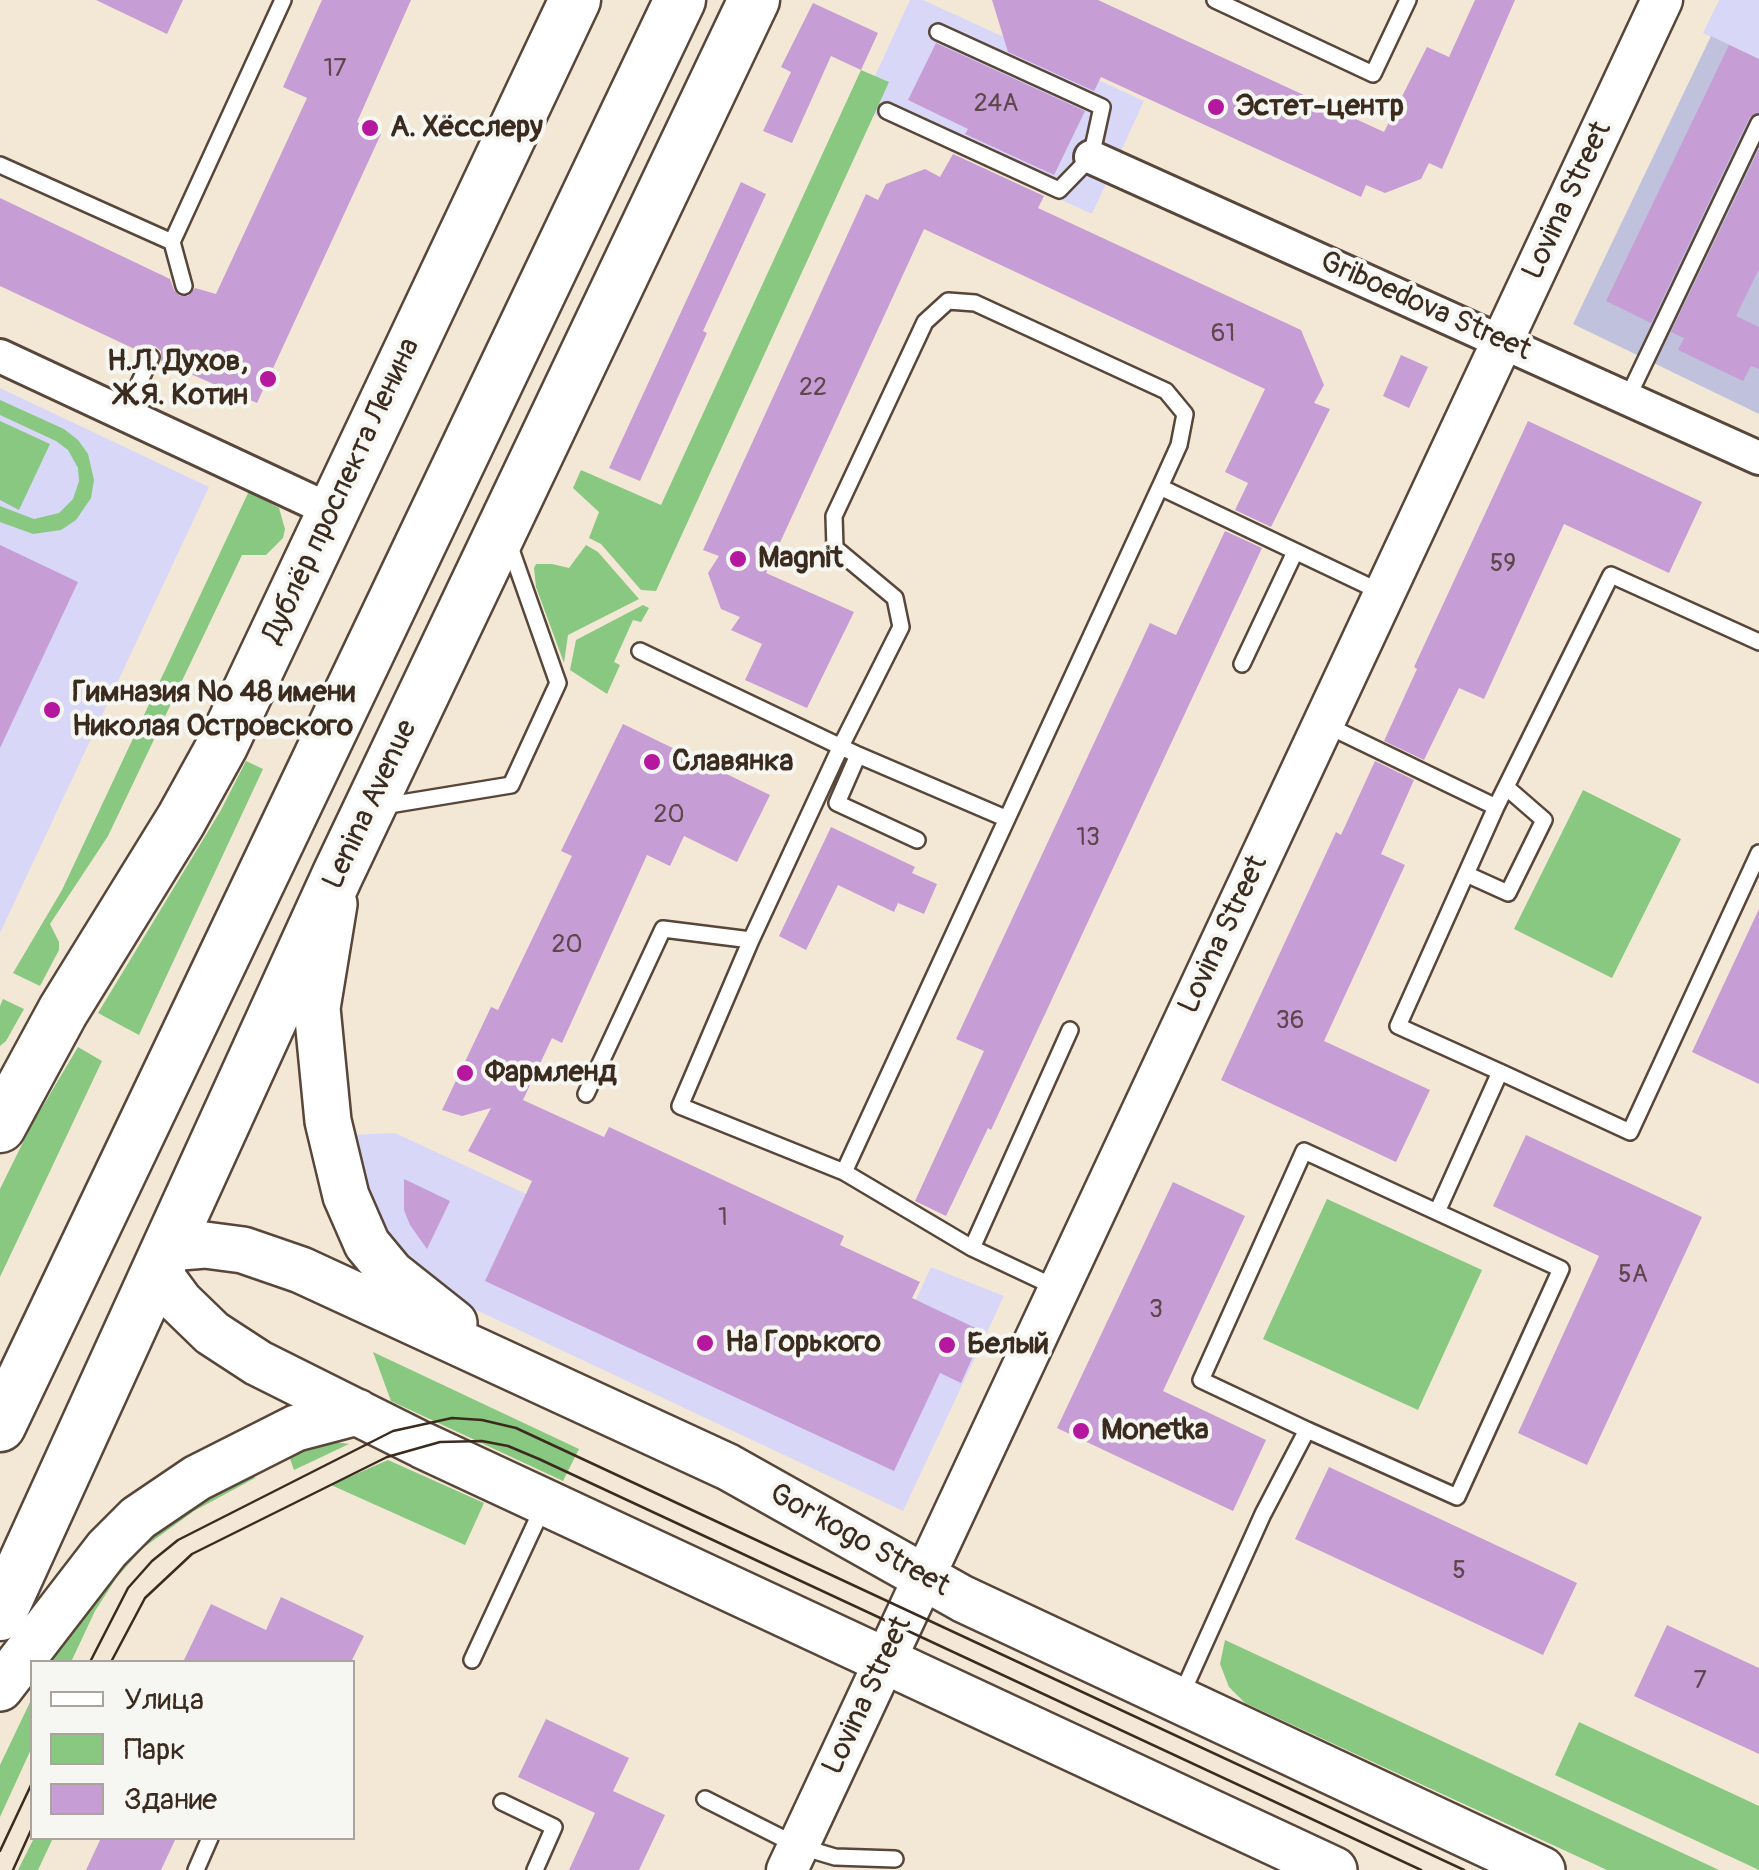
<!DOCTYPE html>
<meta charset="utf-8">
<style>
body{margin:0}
#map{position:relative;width:1759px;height:1870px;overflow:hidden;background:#f3e8d5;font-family:Pangolin,sans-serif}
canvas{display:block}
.legend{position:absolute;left:30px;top:1660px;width:325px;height:180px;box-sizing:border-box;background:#f6f6f2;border:2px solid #aba49d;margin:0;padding:12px 18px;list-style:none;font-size:30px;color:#3b2a1e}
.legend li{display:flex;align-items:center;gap:20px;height:50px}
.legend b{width:50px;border:2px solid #aba49d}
</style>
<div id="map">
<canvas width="1759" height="1870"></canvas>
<ul class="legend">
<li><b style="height:12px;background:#fff"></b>Улица</li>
<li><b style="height:28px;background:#88c880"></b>Парк</li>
<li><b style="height:28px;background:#c79dd5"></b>Здание</li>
</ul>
</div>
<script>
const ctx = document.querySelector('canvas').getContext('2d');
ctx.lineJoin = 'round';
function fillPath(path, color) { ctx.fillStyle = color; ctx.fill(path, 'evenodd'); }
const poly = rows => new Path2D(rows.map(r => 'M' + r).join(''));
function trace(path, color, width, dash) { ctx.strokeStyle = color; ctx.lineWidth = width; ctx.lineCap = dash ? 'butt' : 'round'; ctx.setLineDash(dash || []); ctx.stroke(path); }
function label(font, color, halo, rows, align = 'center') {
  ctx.font = font + ' Pangolin,sans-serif'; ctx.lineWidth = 8; ctx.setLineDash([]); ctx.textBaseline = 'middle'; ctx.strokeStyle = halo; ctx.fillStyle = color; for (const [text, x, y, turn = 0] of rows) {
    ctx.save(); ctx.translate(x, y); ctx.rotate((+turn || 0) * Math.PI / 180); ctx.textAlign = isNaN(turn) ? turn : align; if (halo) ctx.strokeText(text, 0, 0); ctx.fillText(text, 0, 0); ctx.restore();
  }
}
fillPath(poly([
 [910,0,923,0,1144,101,1092,214,860,108],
 [1719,0,1759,0,1759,59,1703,33],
 [0,388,209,487,0,933],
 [395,1133,887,1362,931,1267,1004,1296,903,1511,472,1308,439,1287,414,1266,380,1228,349,1135]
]), '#d9d7f7');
fillPath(poly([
 [1711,36,1759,59,1759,414,1573,324]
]), '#c0c2dd');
fillPath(poly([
 [861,70,889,82,656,591,641,590,601,544,589,538,599,512,573,488,581,470,661,505],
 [0,400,64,429,78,440,88,454,94,480,91,498,76,520,61,530,33,534,0,522,0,506,34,519,59,513,73,499,79,481,78,468,68,450,56,441,0,415],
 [0,421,50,444,19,510,0,500],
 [249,491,279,508,285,529,283,538,266,555,242,555,108,836,50,924,59,942,59,950,40,986,13,973,62,890],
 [586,545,598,552,639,599,568,635,564,663,536,587,534,568,536,564,552,564,569,568],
 [643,605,649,608,641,622,633,620,614,662,620,665,607,694,570,670,576,640],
 [246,761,263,769,139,1035,98,1013,221,810],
 [1583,790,1681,839,1612,978,1514,929],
 [3,999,24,1009,6,1041,0,1046,0,1006],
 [78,1047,102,1061,0,1277,0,1189,31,1126],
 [1327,1199,1482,1270,1418,1410,1263,1339],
 [373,1352,579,1449,563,1481,391,1401],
 [321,1440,349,1444,294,1470,288,1453],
 [388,1460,484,1503,465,1545,331,1485],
 [249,1463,255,1478,194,1511,143,1548,117,1577,95,1611,71,1662,50,1662,80,1602,103,1567],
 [1225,1640,1719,1870,1607,1870,1245,1703,1229,1687,1220,1664],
 [32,1698,32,1747,0,1817,0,1765],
 [1579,1722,1759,1806,1759,1870,1555,1775],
 [34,1838,53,1838,38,1870,18,1870]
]), '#88c880');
fillPath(poly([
 [96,0,183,0,167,34],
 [322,0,411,0,357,122,381,134,257,403,161,361,161,351,155,346,145,347,141,352,0,286,0,198,170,279,174,290,180,296,188,296,195,288,216,294,307,98,283,87],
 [992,0,1098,0,1384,132,1427,47,1449,57,1475,0,1515,0,1442,169,1429,163,1421,179,1385,193,1366,185,1361,197,1101,77,1094,91,1008,52],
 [813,3,878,33,861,70,831,56,792,143,763,131,791,72,781,67],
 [936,43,1085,111,1054,175,965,134,968,129,908,100],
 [1729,45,1759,59,1759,112,1749,118,1651,323,1606,301],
 [1759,149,1759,269,1736,316,1759,327,1759,369,1751,366,1743,381,1678,350,1684,338,1671,332],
 [953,154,1044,196,1038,208,1301,330,1324,385,1314,403,1330,409,1271,527,1235,510,1248,483,1225,472,1265,389,924,229,766,573,854,612,807,708,745,680,762,644,731,630,740,617,721,609,708,573,719,556,703,550,866,194,878,200,886,184,925,169,940,177],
 [741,182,766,194,703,331,707,333,640,481,609,468],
 [1401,355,1428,367,1409,408,1383,396],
 [1528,421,1702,502,1669,573,1564,524,1484,699,1459,688,1424,760,1384,741,1417,669,1414,667],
 [1225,531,1262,548,991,1130,988,1128,946,1216,915,1201,984,1051,956,1039,1150,623,1176,635],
 [0,545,78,582,0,748],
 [623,724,770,795,737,862,684,836,670,866,647,855,562,1043,552,1038,523,1100,604,1137,609,1127,844,1236,840,1245,920,1282,912,1298,984,1332,961,1383,940,1373,894,1471,485,1281,532,1181,468,1151,491,1108,462,1116,442,1110,491,1007,498,1010,572,856,561,851],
 [1375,761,1414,780,1381,854,1405,865,1324,1041,1430,1090,1396,1162,1221,1080,1336,832,1341,835],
 [831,827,915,867,912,873,937,884,924,914,898,903,894,912,838,885,806,950,779,936],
 [1759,909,1759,1084,1692,1052],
 [1526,1135,1702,1217,1587,1465,1518,1433,1599,1256,1493,1206],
 [404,1179,450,1201,427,1249,410,1225,404,1210],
 [1173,1182,1245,1216,1163,1391,1266,1440,1233,1511,1057,1428],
 [1329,1467,1577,1583,1543,1655,1295,1539],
 [281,1597,364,1636,351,1662,183,1662,211,1604,266,1630],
 [1667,1625,1759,1668,1759,1754,1634,1696],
 [546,1719,629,1758,613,1791,665,1815,639,1870,569,1870,595,1813,518,1777],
 [101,1838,176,1838,161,1870,86,1870]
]), '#c79dd5');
const service = poly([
 [1215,0,1373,74,1408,0],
 [887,111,1059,190,1091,157,1102,107,938,32],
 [0,165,172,242],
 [184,286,172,242,283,0],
 [1628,397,1759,123],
 [124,416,151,357],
 [640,651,858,755,1005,818],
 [1242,664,1295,552],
 [1324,724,1496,807],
 [858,755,837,803,917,840],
 [383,806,511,785,558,683,508,541],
 [1466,874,1508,893,1544,820,1506,787],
 [1500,1072,1630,1132,1759,853],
 [586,1094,663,929,751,940],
 [844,1172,1160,487],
 [972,1248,1070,1030],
 [1059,1289,972,1248,844,1172,680,1106,751,940,841,746,901,627,895,598,835,548,834,516,925,322,948,301,975,303,1166,391,1185,414,1179,445,1160,487,1383,593],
 [1307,1430,1457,1497,1561,1269,1437,1212],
 [472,1660,544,1505],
 [1180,1698,1263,1514,1307,1430,1201,1380,1304,1151,1437,1212,1500,1072,1398,1026,1496,807,1611,575,1759,642],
 [705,1799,798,1846,835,1857,895,1859],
 [502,1802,554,1827,535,1870],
 [196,1870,210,1838]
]);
const minor = poly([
 [1091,157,1759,458],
 [0,356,332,511]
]);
const tertiary = poly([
 [787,1870,1662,0]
]);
const secondary = poly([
 [334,904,317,1008,328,1121,346,1196,367,1244,391,1273,454,1323],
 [168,1248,205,1245,243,1250,301,1270,728,1467,963,1599,1542,1870],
 [157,1271,180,1302,212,1333,258,1363,422,1445,1334,1870],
 [0,1688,107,1549,138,1518,197,1478,296,1428,357,1412]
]);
const primary = poly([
 [0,1127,63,1011,181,820,222,746,575,0],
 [0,1426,680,0],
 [0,1615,338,874,754,0]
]);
trace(service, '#574639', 20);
trace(minor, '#574639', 38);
trace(tertiary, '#574639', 45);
trace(secondary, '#574639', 50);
trace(primary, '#574639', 55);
trace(service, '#fff', 15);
trace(minor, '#fff', 32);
trace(tertiary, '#fff', 40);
trace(secondary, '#fff', 45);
trace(primary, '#fff', 50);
trace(poly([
 [90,1662,128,1588,152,1561,178,1540,393,1431,452,1418,482,1420,516,1428,1464,1870],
 [111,1662,145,1598,192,1554,387,1457,440,1442,482,1441,508,1446,539,1459,1421,1870],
 [0,1851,32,1783],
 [13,1870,32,1828]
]), '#3b2a1e', 2.5);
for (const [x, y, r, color] of [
 [1216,107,10,"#b5179e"],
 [370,128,10,"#b5179e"],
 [268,379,10,"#b5179e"],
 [738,559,10,"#b5179e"],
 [52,710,10,"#b5179e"],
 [652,762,10,"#b5179e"],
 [465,1073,10,"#b5179e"],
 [705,1343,10,"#b5179e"],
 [947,1345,10,"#b5179e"],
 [1081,1431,10,"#b5179e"]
]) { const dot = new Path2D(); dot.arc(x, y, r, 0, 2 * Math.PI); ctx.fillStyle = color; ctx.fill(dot); trace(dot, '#f6f6f2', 4); }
label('25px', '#5e474c', null, [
 ["17",335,70],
 ["24А",996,105],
 ["61",1223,335],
 ["22",813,389],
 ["59",1503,565],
 ["20",669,816],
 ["13",1088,839],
 ["20",567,946],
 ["36",1290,1022],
 ["1",723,1219],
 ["5А",1633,1276],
 ["3",1156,1311],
 ["5",1459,1572],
 ["7",1700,1682]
]);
label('bold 30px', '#3b2a1e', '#f6f6f2', [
 ["Эстет-центр",1236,107],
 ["А. Хёсслеру",390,128],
 ["Н.Л. Духов,",248,362,"right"],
 ["Ж.Я. Котин",248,396,"right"],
 ["Magnit",758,559],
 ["Гимназия № 48 имени",72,693],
 ["Николая Островского",72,727],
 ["Славянка",672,762],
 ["Фармленд",485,1073],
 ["На Горького",725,1343],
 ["Белый",967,1345],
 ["Monetka",1101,1431]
], 'left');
label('30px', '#3b2a1e', '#f6f6f2', [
 ["Lovina Street",1568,201,-65],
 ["Griboedova Street",1425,307,24],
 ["Дублёр проспекта Ленина",342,491,-65],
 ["Lenina Avenue",371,805,-65],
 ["Lovina Street",1224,935,-65],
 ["Gor'kogo Street",859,1541,29],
 ["Lovina Street",868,1696,-65]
]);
</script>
